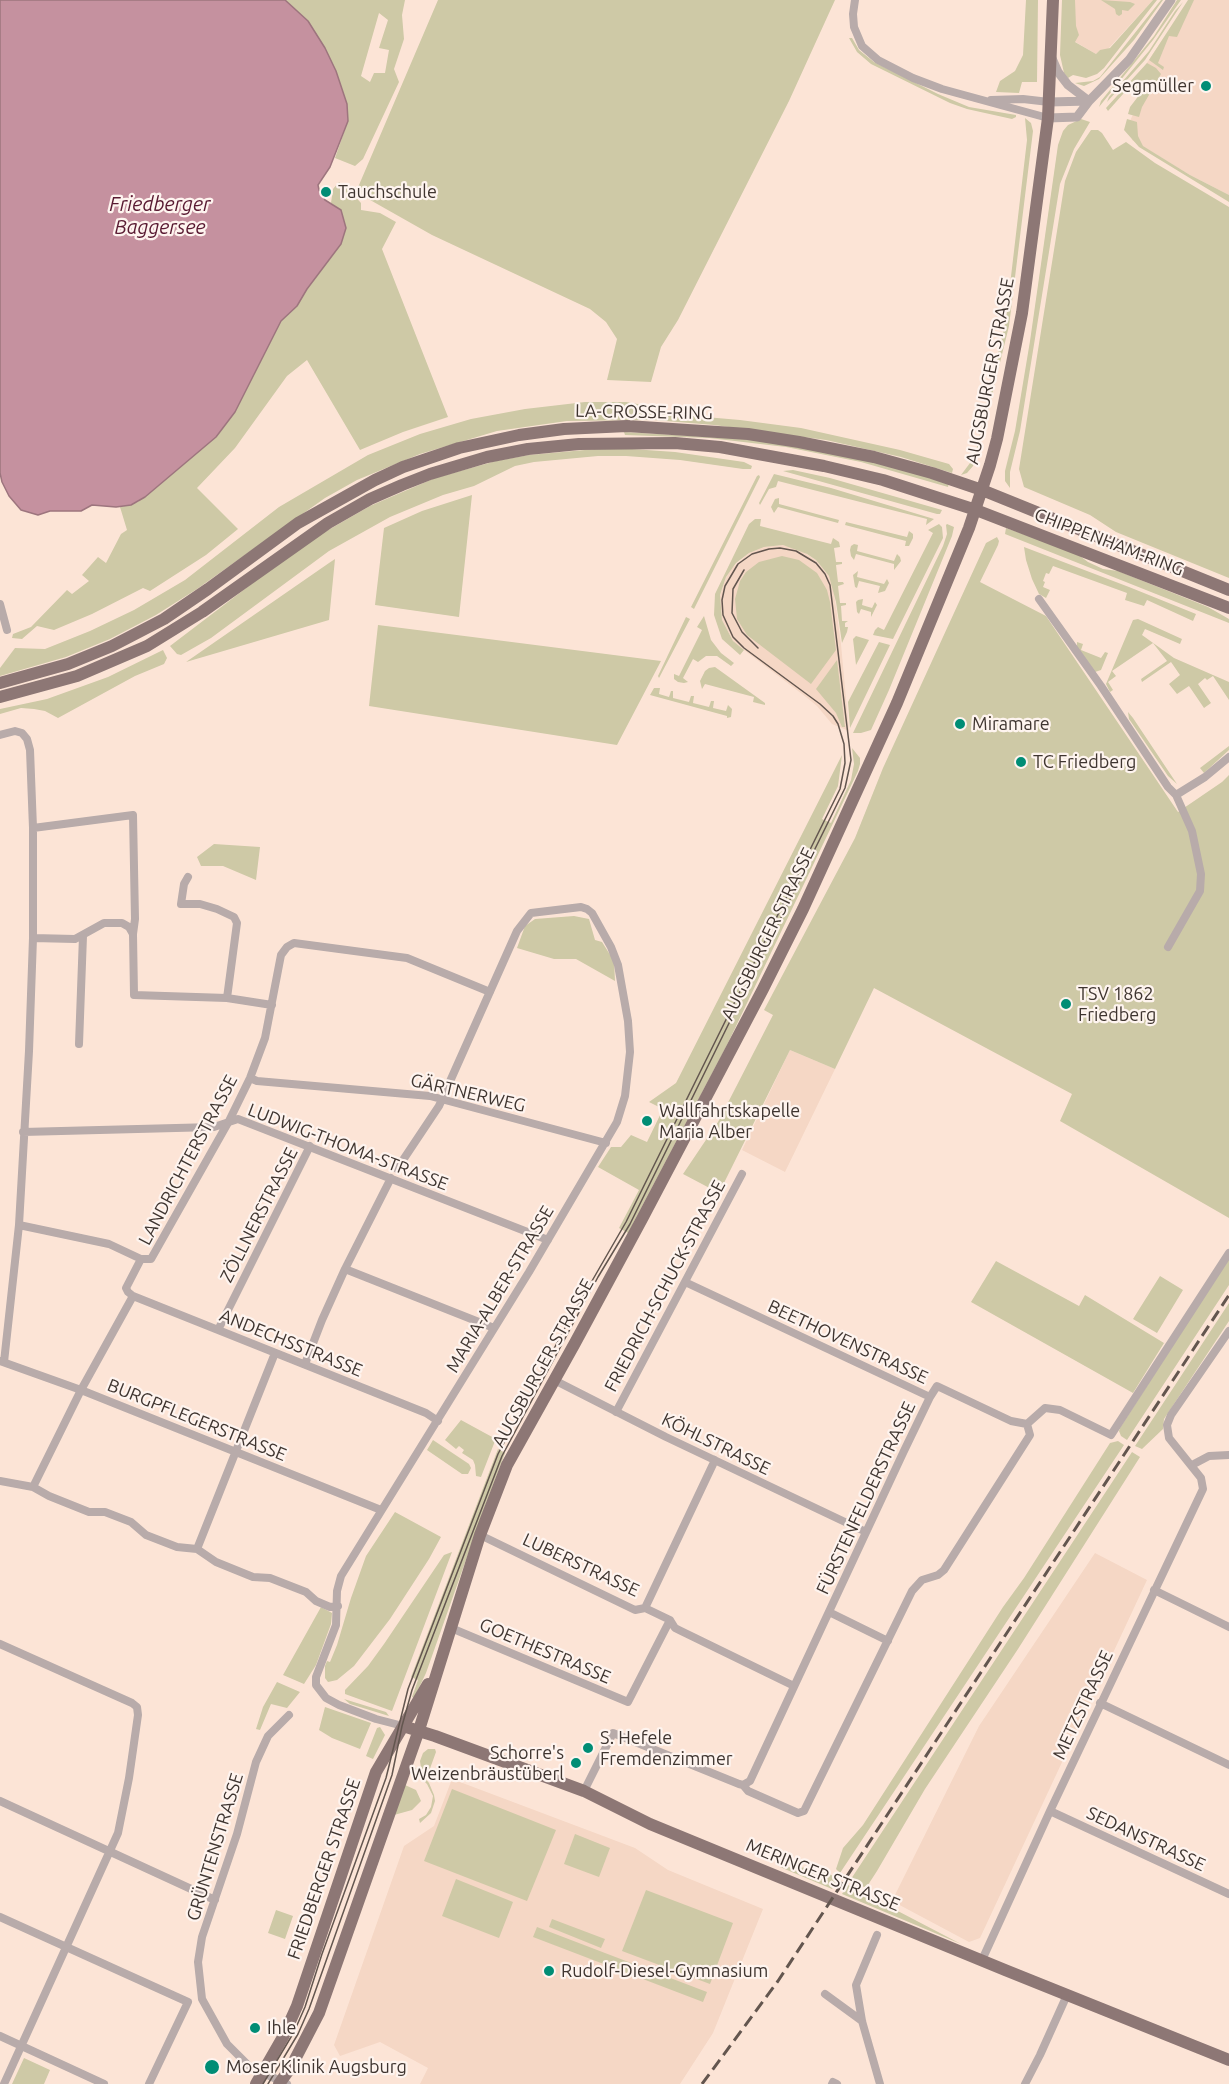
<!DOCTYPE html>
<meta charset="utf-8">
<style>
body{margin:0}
canvas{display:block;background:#fce4d6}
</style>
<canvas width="1229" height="2084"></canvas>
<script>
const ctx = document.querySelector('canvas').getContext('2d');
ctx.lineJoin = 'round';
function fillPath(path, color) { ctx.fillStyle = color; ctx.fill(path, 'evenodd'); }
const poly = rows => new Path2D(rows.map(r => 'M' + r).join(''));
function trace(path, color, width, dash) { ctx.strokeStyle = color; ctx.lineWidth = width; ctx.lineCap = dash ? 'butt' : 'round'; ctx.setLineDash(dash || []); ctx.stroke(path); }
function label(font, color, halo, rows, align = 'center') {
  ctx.font = font + ' Ubuntu,sans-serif'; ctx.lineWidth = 4.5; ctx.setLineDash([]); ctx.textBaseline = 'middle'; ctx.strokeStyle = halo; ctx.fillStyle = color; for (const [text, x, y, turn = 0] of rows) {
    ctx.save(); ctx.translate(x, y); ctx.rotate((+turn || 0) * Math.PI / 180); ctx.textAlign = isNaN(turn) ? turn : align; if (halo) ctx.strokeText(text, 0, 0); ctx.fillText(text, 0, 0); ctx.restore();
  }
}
fillPath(poly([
 [1074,0,1153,0,1107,50,1100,50,1096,54,1074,41],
 [1190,0,1229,0,1229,195,1190,175,1132,140,1130,121,1142,94,1133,83],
 [783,545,800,550,816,560,829,576,833,586,841,644,849,731,832,724,817,706,806,697,744,650,733,641,722,620,720,596,726,577,731,569,749,553,764,547],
 [790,1050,835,1069,785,1172,742,1150],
 [1095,1553,1147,1580,980,1938,969,1942,892,1901,979,1726],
 [452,1779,635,1848,668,1870,763,1909,713,2033,680,2084,420,2084,428,2068,380,2042,340,2056,334,2045,404,1846,434,1826]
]), '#f5d7c5');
fillPath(poly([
 [285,0,405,0,402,15,404,39,394,69,399,82,363,159,355,166,335,158,348,121,347,104,336,71,325,48,308,21],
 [379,13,388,20,379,48,389,50,385,73,374,73,370,82,361,76],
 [438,0,835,0,789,101,678,320,661,347,651,382,607,380,617,339,606,322,590,309,432,235,356,192],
 [1026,0,1038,0,1037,82,1022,82,1019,93,996,92,1000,81,1015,71,1023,55],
 [1062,0,1075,0,1076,26,1079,35,1075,42,1096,54,1100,50,1110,48,1153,0,1157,0,1104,68,1097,74,1086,78,1073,75,1068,78,1064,73,1060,55],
 [1101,0,1130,2,1135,4,1128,11,1122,10,1122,14,1119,16,1116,14,1115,9],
 [1161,0,1163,0,1134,40,1099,79,1084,86,1075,83,1093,81,1100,77],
 [1177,0,1181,0,1153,40,1099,107,1101,101,1154,36],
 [1188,0,1194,0,1177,37,1169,36,1158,63,1164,67,1163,70,1149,60],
 [1183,2,1145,60,1107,102,1109,97,1149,51,1175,11],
 [849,38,852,38,859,50,874,62,938,94,969,107,1016,115,1016,117,1012,119,967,109,950,103,871,64,857,52],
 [1147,63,1156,68,1161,74,1142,107,1139,117,1128,114,1130,107,1140,94,1131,85,1108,111,1106,108],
 [1025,118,1031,123,1033,131,1009,326,977,456,973,466,967,473,961,475,973,459,976,451,1006,319,1027,140],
 [1081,119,1090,122,1074,149,1060,184,1020,431,1010,472,1010,488,1005,481,1005,471,1015,431,1030,341,1058,145,1063,131,1068,125],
 [1127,119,1137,122,1138,136,1143,146,1190,175,1229,195,1229,202,1139,147,1124,130],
 [1091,130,1098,130,1102,133,1113,150,1126,142,1155,163,1229,207,1229,578,1116,532,1090,515,1024,487,1019,469,1065,181,1076,152],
 [339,182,349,188,351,192,361,203,361,210,380,213,396,222,382,249,448,417,403,432,360,450,307,360,287,376,235,448,197,488,238,529,206,555,150,591,143,588,92,614,54,630,37,626,22,639,12,638,13,634,31,627,67,590,72,594,89,581,82,575,98,557,106,563,121,534,127,530,120,507,138,502,235,412,281,321,297,306,307,289,341,244,346,228,341,210,331,203,333,189],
 [585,402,626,402,655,407,671,414,740,420,801,428,900,450,949,464,953,469,952,473,901,457,826,440,714,425,654,420,567,421,497,431,420,454,357,480,325,498,197,589,156,615,110,639,66,657,0,676,0,668,15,648,45,649,90,631,134,610,185,580,279,507,368,455,420,434,471,419,525,409],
 [624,432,746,439,847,455,949,483,948,487,861,462,786,447,709,438,625,435],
 [596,449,632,449,675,452,744,462,752,466,751,469,743,469,680,460,626,456,598,456,534,462,515,466,474,486,443,495,390,517,329,551,211,638,181,655,177,654,170,646,304,544,370,506,435,478,496,461,529,455],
 [793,470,830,478,942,510,940,514,937,514,783,471],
 [774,474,831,488,934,519,926,525,927,519,778,481,776,487,769,489,760,505,759,503],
 [759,475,760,477,694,609,691,607,757,476],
 [472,495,459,617,375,605,384,528,422,511],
 [779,498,779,504,839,520,838,523,778,507,774,513,771,507,775,499],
 [755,519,761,519,760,526,831,544,833,538,839,542,840,547,834,548,836,562,842,562,842,564,836,565,838,582,843,582,844,584,838,586,840,603,846,603,846,605,841,606,842,621,848,621,845,623,845,627,848,627,847,632,842,643,836,602,829,576,816,560,807,554,783,545,764,547,749,553,736,563,726,577,720,595,722,620,733,641,744,650,740,655,722,639,714,615,715,594,749,524],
 [846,522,907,537,909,531,913,534,913,538,909,546,905,546,906,541,845,525],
 [939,524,942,527,943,538,893,639,873,635,875,630,878,627,884,630,933,533,928,530],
 [947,524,954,527,952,536,889,690,871,730,861,733,853,733,943,546,947,534,946,525],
 [1006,528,1076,553,1088,562,1103,569,1118,571,1208,607,1229,619,1229,623,1005,534],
 [997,537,999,541,998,545,980,582,1046,616,1178,812,1222,782,1229,775,1229,1218,1060,1121,1072,1094,874,988,835,1069,790,1050,719,1193,683,1174,718,1122,773,1015,764,1010,855,838,883,768,986,543],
 [854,544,858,545,857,551,894,561,897,554,900,557,901,561,894,570,894,564,856,554,854,560,851,556,850,550,851,546],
 [1024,547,1129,587,1196,614,1193,621,1147,600,1144,606,1125,600,1127,593,1053,566,1049,574,1046,573,1043,581,1045,582,1043,587,1050,590,1046,598,1039,594,1032,579,1026,560],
 [782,556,799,560,817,573,827,590,830,602,836,650,811,684,747,635,737,619,735,599,740,581,746,572,759,562],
 [335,559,329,620,186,662,329,563],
 [858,571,857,577,884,584,887,579,889,583,885,591,878,593,880,586,859,581,857,588,855,587,853,575],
 [863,599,862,605,872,608,875,602,877,605,871,617,871,612,861,609,859,614,857,612,856,602,858,600],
 [704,616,711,640,721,653,734,663,731,666,717,656,706,656,698,662,693,659,683,678,688,682,684,683,678,682,674,679,674,674,679,676,702,630,697,627],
 [686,617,690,619,659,678,658,676],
 [1138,619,1182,639,1180,644,1145,629,1142,635,1174,658,1229,682,1229,700,1213,676,1207,680,1205,678,1198,684,1211,703,1204,708,1189,686,1177,694,1169,684,1180,675,1171,662,1142,682,1141,679,1167,661,1153,643,1112,671,1116,676,1108,682,1113,690,1110,692,1106,684,1133,620],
 [378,625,661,661,617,745,369,706],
 [856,636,869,640,856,665,853,639],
 [879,642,890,645,850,728,848,702],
 [1077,642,1083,644,1081,650,1101,658,1105,652,1108,653,1101,670,1095,672,1077,650],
 [163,650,167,658,164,664,135,676,58,718,45,711,34,709,21,708,0,714,0,709,47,699,108,677],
 [837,660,845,727,842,727,836,713,816,689],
 [715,667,765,703,765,705,753,702,754,697,705,684,702,689,700,681,705,671,709,668],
 [654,688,660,688,659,694,669,697,671,691,673,691,673,698,689,702,691,696,694,696,693,703,709,707,711,701,714,701,713,708,726,711,728,705,732,709,731,717,727,718,727,716,650,695],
 [1128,712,1133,718,1177,784,1168,776,1129,719],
 [1229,746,1229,750,1204,773,1200,768],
 [852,748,860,758,860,764,858,771,726,1047,628,1233,619,1228,639,1190,598,1167,611,1147,621,1147,631,1135,647,1142,663,1109,649,1102,676,1083,842,755,838,786,822,819,831,823,851,780,854,764],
 [214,844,260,847,256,880,223,866,201,866,197,857],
 [574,916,589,919,595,940,602,942,614,961,615,981,576,959,554,959,517,948,525,926,535,919],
 [1229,1258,1229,1285,1127,1440,1121,1436,1119,1431,1120,1428],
 [996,1261,1079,1306,1085,1295,1164,1343,1133,1393,971,1302],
 [1160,1276,1183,1290,1157,1333,1133,1319],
 [1229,1303,1229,1321,1164,1419,1163,1429,1142,1449,1135,1446],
 [461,1420,494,1438,495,1441,481,1477,476,1476,475,1465,473,1460,462,1453,464,1450,459,1446,456,1449,445,1440],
 [433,1440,469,1464,471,1468,468,1474,462,1474,427,1450],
 [1118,1441,1124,1445,840,1873,836,1869,843,1848,863,1825,1003,1607,1024,1578,1110,1443],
 [498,1449,505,1453,485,1506,426,1673,414,1698,412,1697,418,1680,411,1677],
 [1132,1452,1140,1457,1018,1649,925,1789,877,1871,866,1888,853,1881,851,1879],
 [395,1512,441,1537,429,1559,390,1619,354,1666,337,1680,328,1682,325,1678,325,1666,327,1661,330,1662,337,1645,351,1598,366,1556],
 [452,1552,392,1711,345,1694,345,1690,368,1666,384,1644,444,1555],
 [321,1607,332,1613,331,1624,316,1665,304,1684,283,1675],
 [277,1682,300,1692,287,1708,271,1704,260,1730,256,1729,263,1707],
 [344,1699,386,1712,389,1716,350,1704],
 [325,1707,371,1723,360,1749,332,1738,319,1730],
 [380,1727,385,1735,373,1759,366,1756,377,1728],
 [428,1749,435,1749,436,1752,428,1774,421,1768,420,1761,423,1753],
 [413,1765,429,1783,434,1795,435,1801,431,1813,420,1823,419,1819,426,1815,431,1807,433,1796,427,1784,415,1772],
 [405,1785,416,1790,421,1801,412,1810,394,1815],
 [452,1789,556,1830,527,1901,424,1861],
 [575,1834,610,1848,599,1877,564,1864],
 [780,1867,819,1868,838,1879,832,1889],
 [456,1879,513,1902,499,1938,442,1916],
 [848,1885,961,1944,842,1894],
 [646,1890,733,1923,710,1984,622,1951],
 [276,1910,293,1916,285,1939,268,1933],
 [552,1919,605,1939,601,1948,549,1927],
 [537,1927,707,1992,703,2002,533,1937],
 [24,2058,50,2070,44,2084,12,2084]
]), '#cec9a6');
const water = poly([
 [0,0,285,0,308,21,325,48,336,71,347,104,348,121,330,167,318,185,319,190,325,200,341,210,346,228,341,244,307,289,297,306,281,321,235,412,216,437,145,497,131,505,116,507,92,505,81,511,50,511,38,515,21,510,9,496,2,482,0,473,0,0]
]);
fillPath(water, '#c5919f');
trace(water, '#9d757e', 1.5);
trace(poly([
 [855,0,853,14,854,27,862,46,878,60,913,78,942,89,1048,118],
 [991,100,1023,99,1049,102],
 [1039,599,1101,686,1168,787,1176,795],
 [0,604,7,630],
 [0,735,15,731,22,733,27,739,30,750,33,828,33,938,29,1051,19,1225,4,1362],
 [33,828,133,815,135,919,133,934],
 [188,877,184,884,181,904,200,904,217,909,234,917,237,923,227,998],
 [33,938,75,939,104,923,122,923,129,927,133,934,134,995,227,998,272,1005],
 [1168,947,1200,891,1201,874,1192,831,1176,795,1205,777,1229,757],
 [79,1044,83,936],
 [250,1078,257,1081,430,1096,606,1143],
 [23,1132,214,1127,238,1119,548,1240],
 [397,1169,439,1106,517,931,531,913,581,907,587,909,592,913,611,947,618,965,628,1021,630,1052,625,1096,617,1122,529,1272,341,1576,337,1591,336,1625,316,1677,316,1685,326,1698,339,1705,376,1719,403,1726],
 [19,1225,109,1244,141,1259],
 [345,1269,494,1328],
 [685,1282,930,1397],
 [133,1296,426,1413,438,1421],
 [218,1330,310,1146],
 [0,1361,81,1390,381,1510],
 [305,1364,322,1320,345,1269,391,1178],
 [554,1380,666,1437,866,1532],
 [616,1412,742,1174],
 [1027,1424,1045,1408,1060,1410,1111,1435,1229,1253],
 [1192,1465,1209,1456,1229,1455],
 [0,1481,33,1487,49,1496,89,1512,105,1512,131,1522,146,1535,177,1547,197,1549,216,1562,253,1577,270,1578,306,1592,316,1601,330,1607,338,1606],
 [33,1487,81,1390,133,1296,128,1292,126,1288,141,1259,151,1259,229,1121,250,1078,265,1038,281,955,287,947,294,943,407,958,490,992],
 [480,1535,635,1610,645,1608,670,1620,675,1628,681,1631,794,1686],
 [197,1549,275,1353],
 [1154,1590,1229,1627],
 [645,1608,715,1460],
 [829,1612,888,1641],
 [451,1628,628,1702,670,1620],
 [0,1644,132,1703,137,1707,138,1715,129,1778,118,1833,4,2084],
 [1100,1703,1229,1765],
 [743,1785,748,1791,798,1813,804,1811,912,1591,922,1580,938,1575,944,1570,1030,1435,1027,1424],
 [584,1791,613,1733,739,1784,743,1785,750,1781,903,1453,930,1397,937,1386,1011,1421,1027,1424],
 [0,1801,215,1900],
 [1050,1811,1229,1894],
 [0,1917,188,2002],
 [877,1935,856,1985,862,2021,880,2084],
 [982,1960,1050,1811,1203,1489,1201,1478,1169,1438,1167,1425,1171,1415,1229,1331],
 [825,1994,862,2021],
 [0,2036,104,2084],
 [149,2084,188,2002],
 [287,2084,250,2067,227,2044,202,1999,198,1962,202,1937,237,1834,256,1762,268,1736,289,1715],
 [832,2084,833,2082,837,2084],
 [1025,2084,1040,2055,1067,1995]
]), '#b8abaa', 8);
trace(poly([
 [1051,56,1058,72,1068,85,1089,101],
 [1049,102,1089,101],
 [1048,118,1077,117,1089,101,1129,60,1171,0]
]), '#b8abaa', 9);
trace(poly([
 [0,683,68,664,112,646,164,619,208,589,298,523,375,480,403,467,459,448,519,435,564,429,627,426,748,434,799,442,874,457,932,473,982,490,1229,590],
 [0,697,77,676,147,646,202,612,328,523,370,499,402,485,430,474,487,457,528,449,579,444,675,443,720,447,824,466,883,480,976,510,1229,608],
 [403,1726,435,1736,584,1791,650,1824,1005,1970,1229,2060],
 [256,2084,283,2037,297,2006,376,1772,428,1684],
 [279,2084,291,2067,319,2013,419,1730,480,1535,507,1465,575,1343,642,1219,763,989,803,909,897,703,969,528,990,465,997,439,1022,313,1048,118,1053,0]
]), '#8d7775', 12);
trace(poly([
 [744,570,733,589,732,613,742,632,758,648],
 [263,2084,294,2032,305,2007,322,1954,386,1778,408,1689,498,1454,566,1326,626,1222,840,789,845,763,844,744,838,724,833,716,820,704,744,648,733,637,723,615,722,600,725,586,738,564,752,554,769,549,780,548,796,551,816,563,825,574,830,585,851,760,845,788,630,1224,598,1277,502,1456,412,1690,402,1726,392,1775,309,2009,298,2034,268,2084]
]), '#63564f', 1.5);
trace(poly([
 [702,2084,778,1981,1229,1295]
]), '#63564f', 3, [12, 6]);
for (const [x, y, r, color] of [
 [1206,86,6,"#008d75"],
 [326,192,6,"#008d75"],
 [960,724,6,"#008d75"],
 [1021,762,6,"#008d75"],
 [1066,1004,6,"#008d75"],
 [647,1121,6,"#008d75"],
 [588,1748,6,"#008d75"],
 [576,1763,6,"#008d75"],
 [549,1971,6,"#008d75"],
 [255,2028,6,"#008d75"],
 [212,2067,8,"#008d75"]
]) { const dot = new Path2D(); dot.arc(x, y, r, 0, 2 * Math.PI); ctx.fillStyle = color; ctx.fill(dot); trace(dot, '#fef4ef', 2); }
label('18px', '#3f3530', '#fef4ef', [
 ["Segmüller",1194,86,"right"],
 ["Tauchschule",338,192],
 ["Miramare",972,724],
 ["TC Friedberg",1033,762],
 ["TSV 1862",1078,994],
 ["Friedberg",1078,1015],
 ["Wallfahrtskapelle",659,1111],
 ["Maria Alber",659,1132],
 ["S. Hefele",600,1738],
 ["Fremdenzimmer",600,1759],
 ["Schorre's",564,1753,"right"],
 ["Weizenbräustüberl",564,1774,"right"],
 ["Rudolf-Diesel-Gymnasium",561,1971],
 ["Ihle",267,2028],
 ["Moser Klinik Augsburg",226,2067]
], 'left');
label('18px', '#3f3530', '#fef4ef', [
 ["AUGSBURGER STRASSE",990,371,-79],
 ["LA-CROSSE-RING",644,412,1],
 ["CHIPPENHAM-RING",1109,542,21],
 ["AUGSBURGER STRASSE",768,934,-64],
 ["GÄRTNERWEG",468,1093,13],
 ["LUDWIG-THOMA-STRASSE",348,1147,21],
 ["LANDRICHTERSTRASSE",188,1160,-62],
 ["ZÖLLNERSTRASSE",259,1215,-63],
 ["FRIEDRICH-SCHUCK-STRASSE",665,1286,-62],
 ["MARIA-ALBER-STRASSE",500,1289,-59],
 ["BEETHOVENSTRASSE",848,1342,25],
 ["ANDECHSSTRASSE",291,1343,22],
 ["AUGSBURGER STRASSE",543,1363,-61],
 ["BURGPFLEGERSTRASSE",197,1420,22],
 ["KÖHLSTRASSE",716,1444,26],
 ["FÜRSTENFELDERSTRASSE",866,1498,-65],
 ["LUBERSTRASSE",581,1565,25],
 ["GOETHESTRASSE",545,1651,23],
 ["METZSTRASSE",1083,1705,-65],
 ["SEDANSTRASSE",1146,1839,25],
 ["GRÜNTENSTRASSE",215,1847,-73],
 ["FRIEDBERGER STRASSE",324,1869,-71],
 ["MERINGER STRASSE",823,1875,22]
]);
label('italic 20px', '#591a32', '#fef4ef', [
 ["Friedberger",160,204],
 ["Baggersee",160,227]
]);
</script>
